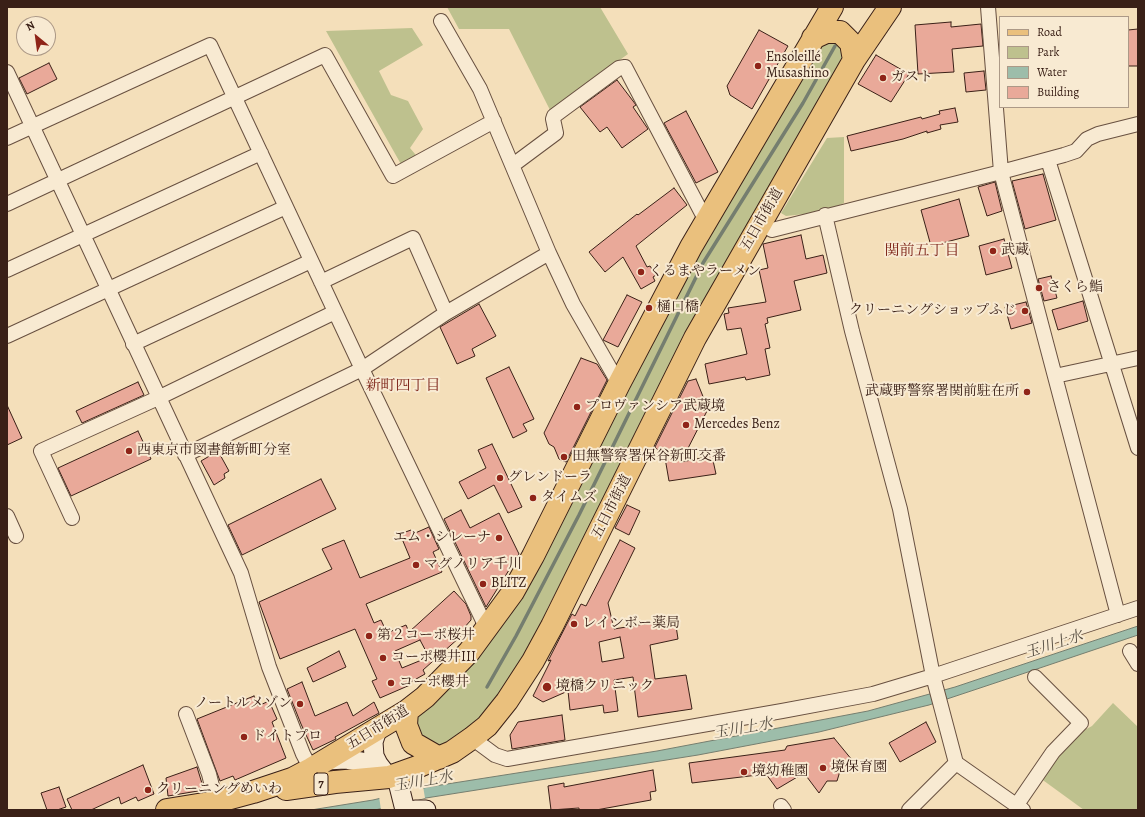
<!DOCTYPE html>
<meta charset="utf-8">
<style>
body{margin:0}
#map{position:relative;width:1145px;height:817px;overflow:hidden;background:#f4dfba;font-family:Alegreya,serif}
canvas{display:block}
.frame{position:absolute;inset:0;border:8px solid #3a2017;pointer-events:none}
.legend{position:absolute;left:999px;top:16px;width:130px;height:92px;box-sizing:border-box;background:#f8ead2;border:1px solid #ac9987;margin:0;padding:5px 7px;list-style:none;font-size:12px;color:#3a2017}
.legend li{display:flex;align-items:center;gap:8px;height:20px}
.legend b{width:20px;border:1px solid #ac9987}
.north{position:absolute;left:16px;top:16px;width:40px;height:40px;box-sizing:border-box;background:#f8ead2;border:1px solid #ac9987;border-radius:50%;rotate:331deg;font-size:11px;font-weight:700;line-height:16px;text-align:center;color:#3a2017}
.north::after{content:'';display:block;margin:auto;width:14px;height:18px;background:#8f2418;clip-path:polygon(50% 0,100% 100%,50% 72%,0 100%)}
</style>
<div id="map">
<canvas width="1145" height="817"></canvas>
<div class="frame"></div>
<ul class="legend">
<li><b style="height:5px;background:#eac07d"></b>Road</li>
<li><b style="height:11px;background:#bec18e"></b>Park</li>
<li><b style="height:11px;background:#9dbdaa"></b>Water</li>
<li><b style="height:11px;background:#e9a999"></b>Building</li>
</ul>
<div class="north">N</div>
</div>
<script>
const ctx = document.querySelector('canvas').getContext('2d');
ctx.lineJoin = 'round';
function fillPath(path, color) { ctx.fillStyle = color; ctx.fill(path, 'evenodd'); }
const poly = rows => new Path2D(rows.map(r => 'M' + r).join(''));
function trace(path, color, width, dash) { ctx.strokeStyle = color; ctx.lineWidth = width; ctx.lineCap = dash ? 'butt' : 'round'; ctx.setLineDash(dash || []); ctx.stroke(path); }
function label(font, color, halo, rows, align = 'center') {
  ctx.font = font + ' Alegreya,"Noto Serif JP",serif'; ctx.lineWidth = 4; ctx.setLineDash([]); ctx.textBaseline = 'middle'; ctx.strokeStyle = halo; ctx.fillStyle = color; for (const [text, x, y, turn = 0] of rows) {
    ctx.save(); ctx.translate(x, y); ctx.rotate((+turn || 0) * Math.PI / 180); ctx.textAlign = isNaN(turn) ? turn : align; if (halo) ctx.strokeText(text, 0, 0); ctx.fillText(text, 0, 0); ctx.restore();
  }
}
fillPath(poly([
 [447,7,600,7,628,54,550,110,509,29,459,29],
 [412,28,423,45,379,71,391,95,408,101,423,129,410,148,420,160,402,166,326,31],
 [823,41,841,44,845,60,589,529,548,607,533,643,502,699,446,753,420,738,413,716,469,663,694,260],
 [844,137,844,203,824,212,786,216,781,213,827,138],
 [1113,703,1138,727,1138,810,1084,810,1040,778,1056,756,1079,733,1092,726]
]), '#bec18e');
const water = poly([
 [1138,626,1138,635,1022,674,929,705,819,732,698,755,426,798,375,810,311,810,373,800,428,787,657,751,868,711,955,687,1138,626]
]);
fillPath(water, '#9dbdaa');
trace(water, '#757e6f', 1);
fillPath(poly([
 [423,786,425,798,381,810,379,796]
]), '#f4dfba');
trace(poly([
 [487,687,516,636,579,515,703,263,803,103,835,46]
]), '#757e6f', 3.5);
const building = poly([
 [951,22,951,27,981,24,983,46,952,49,954,72,918,74,915,25,951,22],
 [1138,29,1138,66,1128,66,1128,30,1138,29],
 [759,30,788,46,752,109,730,95,727,86,759,30],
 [876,55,909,74,891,102,858,84,876,55],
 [49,63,57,79,27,94,19,78,49,63],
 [984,71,986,90,966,92,964,73,984,71],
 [617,80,633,101,636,105,633,107,648,129,622,148,607,127,600,132,580,107,617,80],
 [955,108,958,122,940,125,941,129,927,133,927,131,903,139,851,151,847,136,921,117,922,119,940,114,939,111,955,108],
 [686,111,718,172,696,183,664,123,686,111],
 [1043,174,1056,220,1025,229,1012,181,1043,174],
 [995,182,1002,211,987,216,978,187,995,182],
 [674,188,687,205,636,246,647,267,650,266,656,275,653,277,655,281,641,289,623,257,605,272,589,252,637,214,638,215,674,188],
 [959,199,969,236,931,246,921,210,959,199],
 [801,235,806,259,823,255,827,273,794,281,801,310,767,318,768,323,765,324,770,348,765,349,770,375,746,380,745,377,709,384,705,364,747,354,741,328,727,330,724,314,729,313,728,308,766,302,759,270,768,268,763,244,801,235],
 [1004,239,1012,268,986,275,979,246,1004,239],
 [1051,276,1057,298,1044,301,1038,279,1051,276],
 [627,295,642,302,618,347,603,340,627,295],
 [1083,301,1088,321,1058,330,1052,310,1083,301],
 [1026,302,1032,323,1011,329,1005,307,1026,302],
 [479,304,496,336,472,349,475,356,457,364,440,327,479,304],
 [581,358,597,364,607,380,566,462,559,459,554,447,549,444,544,433,581,358],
 [509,367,534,419,523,424,527,431,513,438,486,378,509,367],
 [696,379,708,409,681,462,712,456,716,474,669,481,665,458,655,447,688,381,696,379],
 [138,382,144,395,82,423,76,411,138,382],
 [7,405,22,438,7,445,7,405],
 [138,431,151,459,71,496,58,468,138,431],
 [492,444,522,507,508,513,494,485,468,499,459,482,486,468,478,450,492,444],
 [218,451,229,471,224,474,225,478,214,485,201,461,218,451],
 [321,479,336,509,242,555,228,525,321,479],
 [627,505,640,511,629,535,615,528,627,505],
 [461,510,470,528,499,513,519,554,486,607,444,519,461,510],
 [429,527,439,549,433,552,442,572,366,604,374,623,381,620,387,633,406,625,409,632,454,591,466,604,471,616,471,620,463,629,460,637,423,670,425,674,409,683,410,685,380,698,372,681,377,679,355,629,280,659,259,602,332,569,322,549,344,540,360,578,410,558,400,534,411,530,413,534,429,527],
 [420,640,429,657,402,668,395,651,420,640],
 [620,540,635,548,608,603,614,629,675,619,678,639,650,645,655,679,686,675,692,709,638,717,633,677,614,680,618,711,604,713,603,705,570,710,568,691,543,702,533,696,551,660,548,661,572,614,575,616,581,604,586,606,620,540],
 [620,637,624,658,602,662,599,642,620,637],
 [339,651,346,667,313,682,307,668,339,651],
 [302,682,315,716,347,702,353,716,374,702,379,713,335,737,336,739,313,750,301,724,287,689,302,682],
 [254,696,258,706,269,701,277,719,272,722,286,758,235,780,233,776,220,781,197,719,254,696],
 [562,715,565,740,512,749,510,735,518,722,562,715],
 [926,722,936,742,900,762,889,743,926,722],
 [834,738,857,766,840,771,837,781,827,781,819,793,804,773,777,789,766,774,692,783,689,763,785,750,787,746,834,738],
 [143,765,154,794,138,801,136,797,121,804,119,797,91,810,72,810,67,799,143,765],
 [197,767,204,790,168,796,166,778,197,767],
 [653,770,656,791,650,792,651,800,596,810,579,810,579,808,551,810,548,786,564,783,564,787,653,770],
 [59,787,66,807,57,810,47,810,41,793,59,787]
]);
fillPath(building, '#e9a999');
trace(building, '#3a2017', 1);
const minor = poly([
 [988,7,1001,172,1118,615],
 [441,21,480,89,549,253,573,304,619,384],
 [7,72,241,573,269,667,303,754,311,769],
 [7,138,210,45,362,369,487,629],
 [1048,160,1138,448],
 [513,165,556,133,553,119,554,116,619,68,625,67,706,221],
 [7,204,325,55,393,176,494,121],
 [825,215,852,331,900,509,933,676,956,763,1023,810],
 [760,223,772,230,1001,172,1064,155,1076,151,1087,139,1098,134,1138,124],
 [7,270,261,153],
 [321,282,413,238,446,313],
 [7,336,286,207],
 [133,344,311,261],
 [1055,376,1138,358],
 [185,455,362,369,446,313,549,253],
 [7,516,16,536],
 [72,518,41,451,158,398,335,312],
 [1130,651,1138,664],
 [186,714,209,774,216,802],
 [472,738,495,755,507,759,782,711,873,694,933,676,1138,608],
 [781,806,784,810],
 [1016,806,1053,752,1081,723,1035,677],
 [909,810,956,763]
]);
const secondary = poly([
 [377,730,373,742,374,756,378,764,385,773],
 [327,760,345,759,362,762,370,765,398,782,405,810],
 [415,810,426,810]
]);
const primary = poly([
 [813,38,826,32,840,32,851,43,854,60],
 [407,711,406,725,413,743,439,758],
 [286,789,335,782,389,777,417,767,452,752,472,738,487,726,507,701,533,661,552,626,695,338,854,60,890,7],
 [167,810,216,802,253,792,292,779,311,769,407,711,425,697,469,652,513,592,533,556,619,384,691,247,832,7]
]);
trace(minor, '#685040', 16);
trace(secondary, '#3a2017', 21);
trace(primary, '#3a2017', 24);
trace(minor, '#f8ead2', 14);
trace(secondary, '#f8ead2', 19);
trace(primary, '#eac07d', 22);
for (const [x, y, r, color] of [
 [758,66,4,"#8f2418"],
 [883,78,4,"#8f2418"],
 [993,251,4,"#8f2418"],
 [641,272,4,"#8f2418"],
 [1039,288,4,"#8f2418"],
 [649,308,4,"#8f2418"],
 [1025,311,4,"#8f2418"],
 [1027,392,4,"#8f2418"],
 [577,407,4,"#8f2418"],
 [686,425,4,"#8f2418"],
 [129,451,4,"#8f2418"],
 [564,457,4,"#8f2418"],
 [500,478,4,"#8f2418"],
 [533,498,4,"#8f2418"],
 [499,538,4,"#8f2418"],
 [416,565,4,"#8f2418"],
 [483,584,4,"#8f2418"],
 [574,624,4,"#8f2418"],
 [369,636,4,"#8f2418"],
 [383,658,4,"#8f2418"],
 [391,683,4,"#8f2418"],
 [547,687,5,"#8f2418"],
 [300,704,4,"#8f2418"],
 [244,737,4,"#8f2418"],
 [823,768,4,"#8f2418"],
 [744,772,4,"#8f2418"],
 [148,790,4,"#8f2418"]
]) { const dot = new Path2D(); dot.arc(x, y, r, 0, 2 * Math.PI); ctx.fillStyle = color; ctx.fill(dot); trace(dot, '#f8ead2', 1.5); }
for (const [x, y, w] of [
 [321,784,14]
]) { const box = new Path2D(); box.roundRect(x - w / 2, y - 11, w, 22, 3); ctx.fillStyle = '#f8ead2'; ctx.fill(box); trace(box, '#3a2017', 1); }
label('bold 13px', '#3a2017', null, [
 ["7",321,784]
]);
label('14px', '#3a2017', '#f8ead2', [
 ["Ensoleillé",766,58],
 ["Musashino",766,74],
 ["ガスト",891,78],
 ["武蔵",1001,251],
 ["くるまやラーメン",649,272],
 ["さくら鮨",1047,288],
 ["樋口橋",657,308],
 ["クリーニングショップふじ",1017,311,"right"],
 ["武蔵野警察署関前駐在所",1019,392,"right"],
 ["プロヴァンシア武蔵境",585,407],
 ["Mercedes Benz",694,425],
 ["西東京市図書館新町分室",137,451],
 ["田無警察署保谷新町交番",572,457],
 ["グレンドーラ",508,478],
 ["タイムズ",541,498],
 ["エム・シレーナ",491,538,"right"],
 ["マグノリア千川",424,565],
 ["BLITZ",491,584],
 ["レインボー薬局",582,624],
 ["第２コーポ桜井",377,636],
 ["コーポ櫻井III",391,658],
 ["コーポ櫻井",399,683],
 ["境橋クリニック",556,687],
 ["ノートルメゾン",292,704,"right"],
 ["ドイトプロ",252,737],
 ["境保育園",831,768],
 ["境幼稚園",752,772],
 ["クリーニングめいわ",156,790]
], 'left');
label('14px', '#3a2017', '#f8ead2', [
 ["五日市街道",762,220,-60],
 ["五日市街道",612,507,-63],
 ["五日市街道",378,728,-32]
]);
label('15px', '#7a1f14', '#f8ead2', [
 ["関前五丁目",922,251],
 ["新町四丁目",403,386]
]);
label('italic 15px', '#584f43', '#f8ead2', [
 ["玉川上水",1054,645,-18],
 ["玉川上水",743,729,-10],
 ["玉川上水",423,782,-10]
]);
</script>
